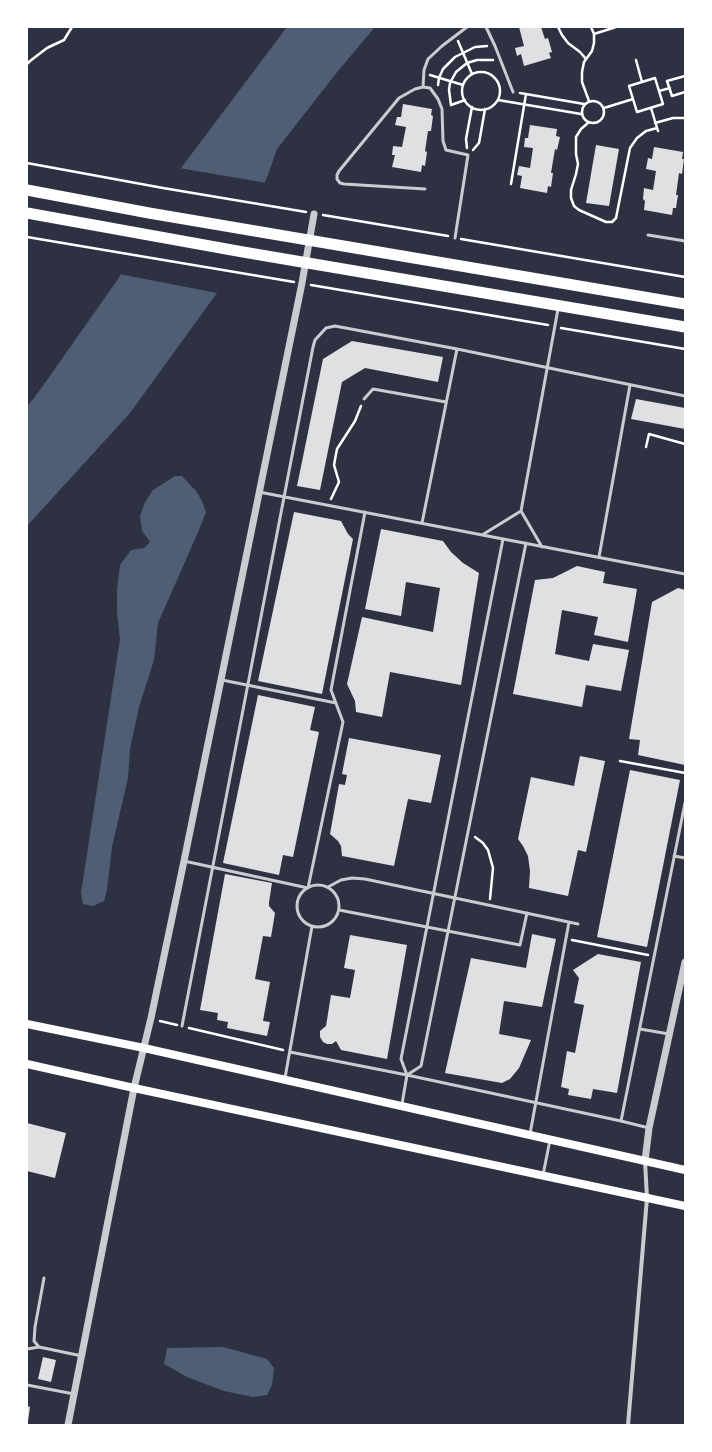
<!DOCTYPE html>
<style>
body{margin:0}
#map{position:relative;width:712px;height:1452px;overflow:hidden;background:#2d3142;font-family:Signika,sans-serif}
canvas{display:block}
.frame{position:absolute;inset:0;border:28px solid #fff;pointer-events:none}
</style>
<div id="map">
<canvas width="712" height="1452"></canvas>
<div class="frame"></div>
</div>
<script>
const ctx = document.querySelector('canvas').getContext('2d');
ctx.lineJoin = 'round';
function fillPath(path, color) { ctx.fillStyle = color; ctx.fill(path, 'evenodd'); }
const poly = rows => new Path2D(rows.map(r => 'M' + r).join(''));
function trace(path, color, width, dash) { ctx.strokeStyle = color; ctx.lineWidth = width; ctx.lineCap = dash ? 'butt' : 'round'; ctx.setLineDash(dash || []); ctx.stroke(path); }
fillPath(poly([
 [287,27,375,27,338,71,277,149,268,175,217,293,130,413,27,526,27,407,40,390,118,279,181,168],
 [175,476,182,476,196,491,202,501,206,512,199,530,158,623,154,660,139,707,130,749,128,778,112,847,107,890,104,901,93,906,83,904,81,893,120,639,117,613,117,589,120,565,131,550,144,548,150,542,142,531,140,516,145,502,153,490],
 [223,1347,267,1359,274,1368,272,1385,267,1395,253,1397,224,1391,187,1377,164,1364,167,1348]
]), '#4f5d75');
fillPath(poly([
 [179,168,267,183,227,276,217,293,119,274]
]), '#2d3142');
fillPath(poly([
 [519,27,541,27,545,39,548,38,552,52,549,53,551,58,524,66,521,54,517,56,515,48,524,46],
 [403,104,432,109,431,115,433,116,431,131,428,131,425,151,427,152,425,166,422,165,421,172,392,167,395,155,392,155,393,146,402,147,406,127,395,125,397,117,401,117],
 [530,125,557,129,556,136,560,137,557,150,555,149,551,173,553,173,551,187,548,186,547,193,520,188,522,176,517,175,519,166,530,168,533,148,524,147,525,138,528,138],
 [596,145,619,149,609,206,586,203],
 [654,147,683,152,682,159,684,159,682,174,679,173,676,195,678,195,676,208,673,208,672,215,644,210,645,201,643,199,644,188,653,190,656,171,646,169,648,158,652,159],
 [352,341,443,357,438,382,365,368,342,382,320,490,297,486,323,359],
 [636,399,685,408,685,429,631,419],
 [294,512,341,521,348,534,353,539,322,694,258,681],
 [381,529,443,541,451,552,463,563,479,573,461,685,390,672,382,717,356,712,355,701,347,684,362,617,433,632,440,588,406,582,401,616,365,609],
 [577,566,605,572,603,583,637,589,628,642,594,635,598,617,562,610,555,654,589,661,593,644,629,650,621,691,586,685,582,707,513,694,535,580,553,578],
 [678,588,685,590,685,765,638,755,640,740,629,739,652,602],
 [258,695,315,707,310,730,319,732,293,857,283,855,279,875,223,863],
 [349,738,441,755,431,803,408,799,394,866,342,856,341,846,338,841,330,834,339,784,345,785,347,775,342,774],
 [580,756,605,761,586,852,578,850,568,896,529,888,530,871,528,856,523,846,518,839,531,777,574,786],
 [630,770,680,780,647,947,597,937],
 [225,874,272,883,269,902,269,906,275,913,271,937,263,936,255,979,270,982,263,1021,270,1022,267,1036,227,1028,228,1022,217,1020,218,1013,200,1010],
 [532,934,556,939,542,1007,504,1001,499,1034,531,1040,519,1068,510,1079,502,1083,445,1073,471,958,526,968],
 [350,935,407,945,387,1059,341,1050,336,1041,332,1044,327,1044,323,1042,320,1037,320,1031,326,1026,331,995,350,998,355,970,344,968],
 [598,954,641,962,617,1093,593,1089,591,1099,568,1095,569,1089,561,1087,567,1051,575,1053,584,1005,574,1003,579,978,573,970],
 [27,1123,66,1133,55,1178,27,1171],
 [43,1357,56,1360,51,1382,38,1379],
 [27,1406,30,1407,28,1421,27,1421]
]), '#e0e0e3');
trace(poly([
 [558,27,562,35,568,43,580,52,586,59],
 [594,34,616,27],
 [458,41,472,74],
 [636,60,642,82],
 [27,64,30,61,47,48,64,40,72,27],
 '462 91a19 19 0 1 1 38 0a19 19 0 1 1-38 0Z',
 [430,75,463,85],
 [685,76,667,81,672,96,685,92],
 [655,78,663,104,637,112,629,86,655,78],
 [438,85,439,78,443,69,455,57,475,47,487,46],
 [659,91,670,88],
 [520,93,584,104],
 [498,100,581,114],
 '582 112a11 11 0 1 1 22 0a11 11 0 1 1-22 0Z',
 [589,101,582,82,582,72,584,62,592,51,594,43,594,34,591,27],
 [451,105,449,90,450,83,456,72,467,63,477,60,493,60],
 [451,105,465,100],
 [604,108,633,99],
 [651,108,658,131],
 [589,122,581,129,576,137,576,154,578,164,576,174,571,190,571,198,574,206,579,210,606,222,612,222,616,218,630,148,637,138,646,131,657,128],
 [655,123,673,118,685,118],
 [467,148,466,139,472,107],
 [473,150,479,143,485,109],
 [27,163,163,188,306,212],
 [511,184,526,94],
 [323,215,448,236],
 [27,237,294,282],
 [461,239,685,277],
 [311,285,548,325],
 [561,328,685,349],
 [646,447,649,434,685,444],
 [331,499,339,482,334,465,337,449,355,421,361,406],
 [620,761,685,773],
 [475,837,483,843,488,850,493,868,490,899],
 [572,940,648,955],
 [160,1021,177,1025],
 [189,1028,283,1050]
]), '#fff', 2.5);
trace(poly([
 [486,27,495,46,513,92],
 [423,87,424,70,428,59,442,46,467,27],
 [425,189,344,184,340,183,337,179,337,175,339,171,399,98,415,89,423,87,430,88,438,99,442,109,443,141,446,150,468,155,455,238],
 [648,235,685,241],
 [457,349,685,396],
 [364,399,373,389,446,402],
 [259,492,685,574],
 [521,511,558,309],
 [482,535,521,511,542,547],
 [599,557,630,385],
 [222,680,336,703],
 [674,856,685,858],
 [184,861,308,888,343,722,331,690,365,512],
 '297 906a21 21 0 1 1 42 0a21 21 0 1 1-42 0Z',
 [328,887,341,880,352,878,365,879,578,924],
 [339,910,520,945,527,913],
 [182,1026,313,347,315,340,326,328,335,326,457,349,422,523],
 [640,1029,669,1034],
 [290,1052,407,1075,621,1121,685,803],
 [407,1075,421,1066,526,543],
 [285,1078,312,926],
 [402,1104,407,1075,401,1059,503,539],
 [621,1121,649,1128],
 [530,1134,569,922],
 [543,1175,550,1140],
 [44,1278,35,1327,34,1341,39,1347,82,1356],
 [27,1349,39,1347],
 [27,1385,74,1394]
]), '#caccd0', 3);
trace(poly([
 [628,1425,647,1198,645,1161]
]), '#caccd0', 4);
trace(poly([
 [645,1161,649,1128,685,962],
 [68,1425,134,1088,151,1018,184,861,302,283,314,214]
]), '#caccd0', 7);
trace(poly([
 [27,1024,144,1048,685,1170],
 [27,1064,134,1088,685,1206]
]), '#fff', 8);
trace(poly([
 [27,190,149,213,685,304],
 [27,213,243,252,685,327]
]), '#fff', 11);
</script>
